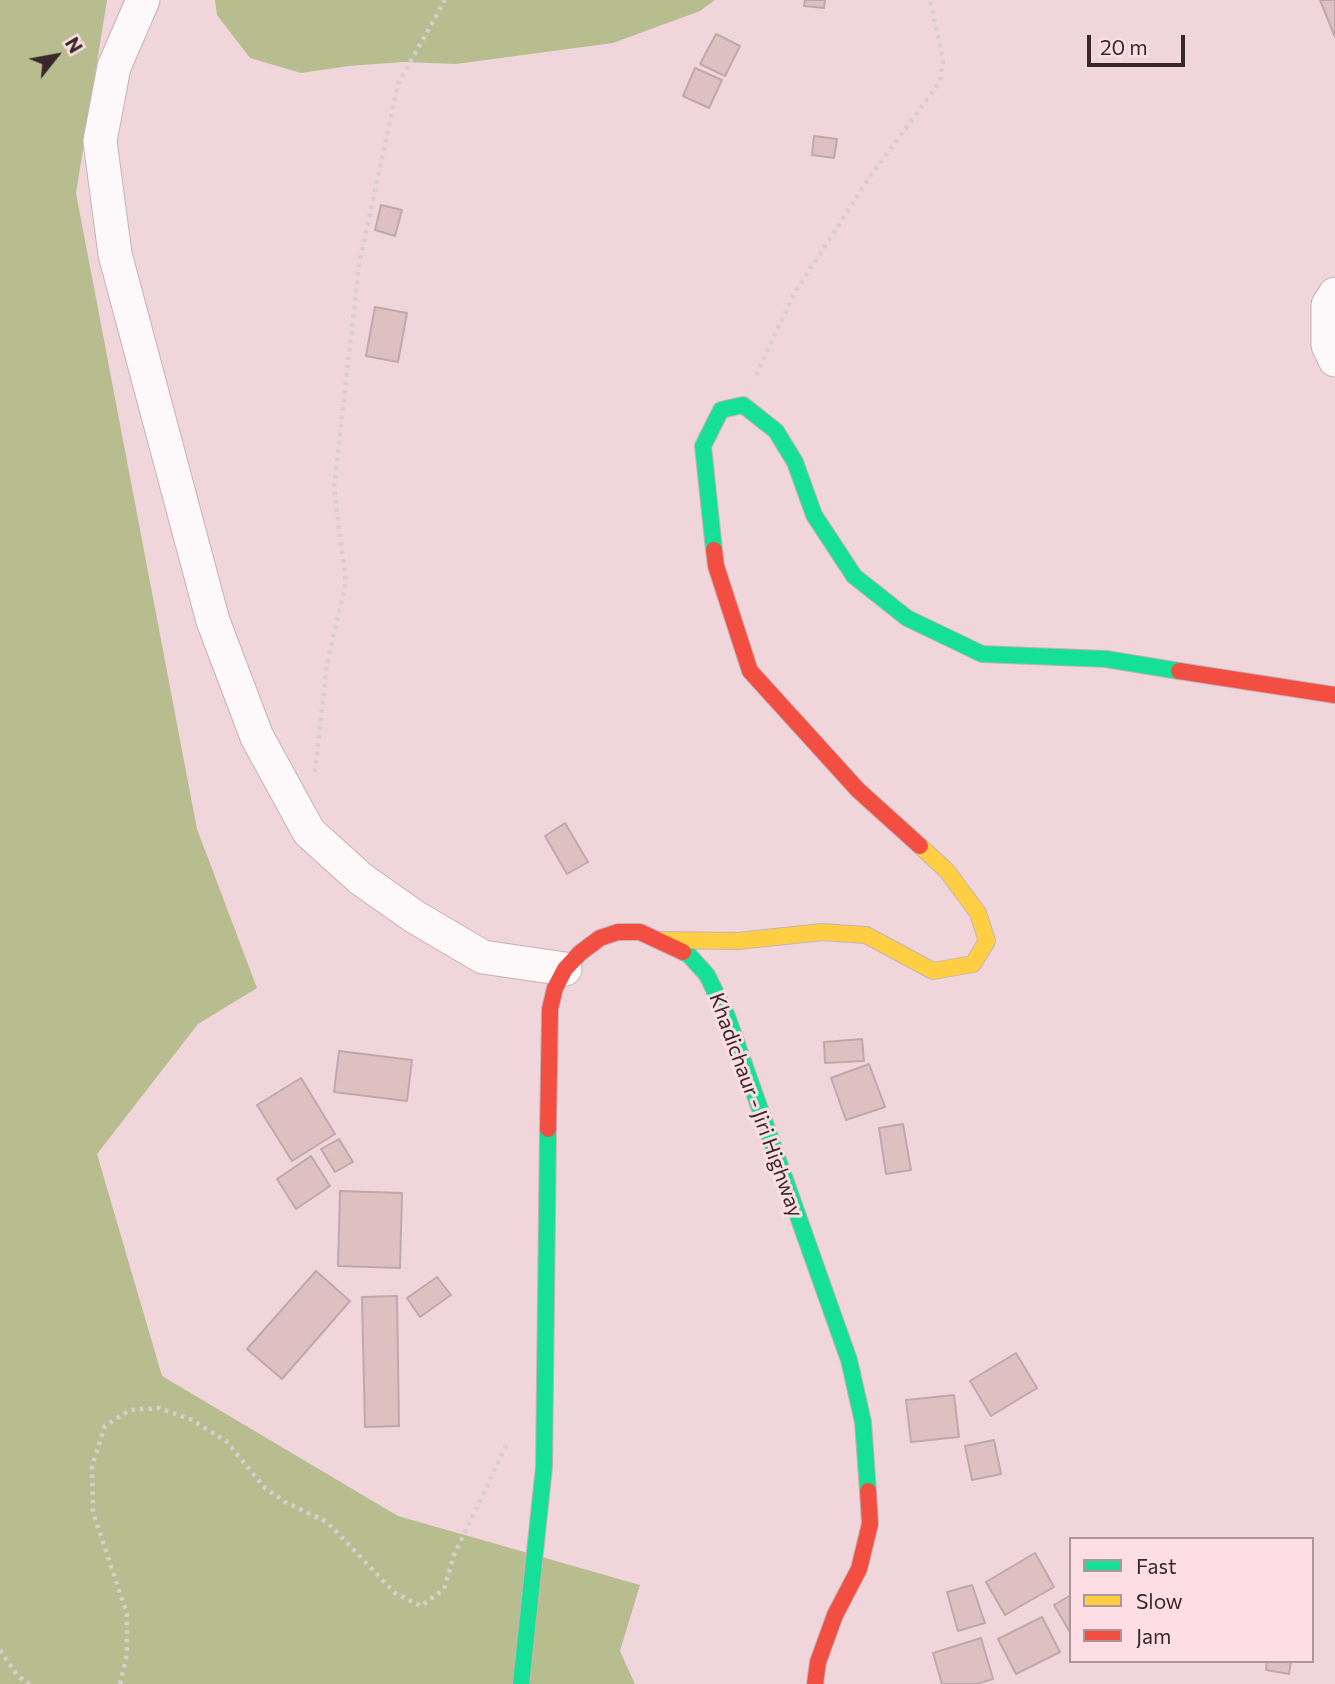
<!DOCTYPE html>
<style>
body{margin:0}
#map{position:relative;width:1335px;height:1684px;overflow:hidden;background:#f0d6db;font-family:Commissioner,sans-serif}
canvas{display:block}
.legend{position:absolute;left:1069px;top:1537px;width:245px;height:126px;box-sizing:border-box;background:#fcdee4;border:2px solid #ae959a;margin:0;padding:9px 12px;list-style:none;font-size:21px;color:#39272a}
.legend li{display:flex;align-items:center;gap:14px;height:35px}
.legend b{width:35px;border:2px solid #ae959a}
.north{position:absolute;left:21px;top:21px;width:70px;height:70px;-webkit-text-stroke:5px #fcdee4;paint-order:stroke;rotate:59deg;font-size:19px;font-weight:700;line-height:28px;text-align:center;color:#39272a}
.north::after{content:'';display:block;margin:auto;width:24px;height:32px;background:#39272a;clip-path:polygon(50% 0,100% 100%,50% 72%,0 100%)}
.scale{position:absolute;left:1087px;top:35px;width:98px;height:32px;box-sizing:border-box;border:4px solid #39272a;border-top:0;padding-left:9px;font-size:21px;line-height:24px;white-space:nowrap;color:#39272a;-webkit-text-stroke:5px #fcdee4;paint-order:stroke}
</style>
<div id="map">
<canvas width="1335" height="1684"></canvas>
<ul class="legend">
<li><b style="height:9px;background:#16e098"></b>Fast</li>
<li><b style="height:9px;background:#ffcf43"></b>Slow</li>
<li><b style="height:9px;background:#f24e42"></b>Jam</li>
</ul>
<div class="north">N</div>
<div class="scale">20 m</div>
</div>
<script>
const ctx = document.querySelector('canvas').getContext('2d');
ctx.lineJoin = 'round';
function fillPath(path, color) { ctx.fillStyle = color; ctx.fill(path, 'evenodd'); }
const poly = rows => new Path2D(rows.map(r => 'M' + r).join(''));
function trace(path, color, width, dash) { ctx.strokeStyle = color; ctx.lineWidth = width; ctx.lineCap = dash ? 'butt' : 'round'; ctx.setLineDash(dash || []); ctx.stroke(path); }
function label(font, color, halo, rows, align = 'center') {
  ctx.font = font + ' Commissioner,sans-serif'; ctx.lineWidth = 6; ctx.setLineDash([]); ctx.textBaseline = 'middle'; ctx.strokeStyle = halo; ctx.fillStyle = color; for (const [text, x, y, turn = 0] of rows) {
    ctx.save(); ctx.translate(x, y); ctx.rotate((+turn || 0) * Math.PI / 180); ctx.textAlign = isNaN(turn) ? turn : align; if (halo) ctx.strokeText(text, 0, 0); ctx.fillText(text, 0, 0); ctx.restore();
  }
}
fillPath(poly([
 [0,0,107,0,76,193,197,829,257,988,198,1024,97,1154,162,1376,398,1516,640,1585,620,1651,635,1684,0,1684],
 [215,0,715,0,700,11,613,43,456,64,403,62,349,66,301,73,250,58,217,15]
]), '#b8bd90');
const building = poly([
 [805,0,825,0,824,8,804,6,805,0],
 [1320,0,1335,0,1335,37,1320,0],
 [716,34,740,46,725,76,700,64,716,34],
 [695,68,722,80,709,108,683,96,695,68],
 [814,136,837,139,834,158,812,155,814,136],
 [381,205,402,210,395,236,375,230,381,205],
 [375,307,407,313,398,362,366,356,375,307],
 [565,823,588,862,567,874,545,836,565,823],
 [862,1039,864,1061,825,1063,824,1042,862,1039],
 [339,1051,412,1060,407,1101,334,1092,339,1051],
 [869,1064,885,1107,846,1120,831,1078,869,1064],
 [301,1078,335,1134,292,1161,257,1105,301,1078],
 [903,1124,911,1170,886,1174,879,1128,903,1124],
 [339,1139,353,1162,335,1172,321,1149,339,1139],
 [311,1156,330,1186,296,1209,277,1179,311,1156],
 [340,1191,402,1193,400,1268,338,1266,340,1191],
 [316,1271,350,1301,282,1379,247,1349,316,1271],
 [437,1277,451,1295,420,1317,407,1298,437,1277],
 [397,1296,399,1426,365,1427,362,1297,397,1296],
 [1016,1353,1037,1388,991,1416,970,1381,1016,1353],
 [954,1395,959,1437,911,1442,906,1400,954,1395],
 [994,1440,1001,1474,972,1480,965,1446,994,1440],
 [1035,1553,1054,1587,1005,1615,986,1582,1035,1553],
 [972,1585,985,1623,958,1631,947,1592,972,1585],
 [1071,1595,1071,1634,1054,1605,1071,1595],
 [1042,1617,1060,1652,1016,1674,998,1639,1042,1617],
 [981,1638,993,1679,977,1684,942,1684,933,1653,981,1638],
 [1267,1661,1291,1661,1289,1674,1266,1670,1267,1661]
]);
fillPath(building, '#dfc0c0');
trace(building, '#bda9ab', 2);
const street = poly([
 [143,0,114,67,100,141,115,254,213,621,257,737,309,832,361,879,415,917,483,957,565,969],
 [1335,294,1328,305,1328,345,1335,360]
]);
const fast = poly([
 [714,550,703,446,721,410,743,405,776,431,795,462,814,515,854,576,907,618,982,654,1106,659,1179,671],
 [683,952,689,955,707,975,727,1016,849,1360,863,1422,868,1491],
 [521,1684,544,1467,548,1129]
]);
const slow = poly([
 [661,940,738,941,822,932,866,935,933,971,973,964,987,941,978,913,947,871,920,846]
]);
const jam = poly([
 [714,550,716,566,750,671,858,790,920,846],
 [1179,671,1335,695],
 [548,1129,550,1009,555,988,565,969,580,953,600,938,618,932,640,932,683,952],
 [815,1684,818,1662,835,1615,859,1569,870,1524,868,1491]
]);
trace(street, '#c6b1b5', 35);
trace(fast, '#c6b1b5', 18);
trace(slow, '#c6b1b5', 18);
trace(jam, '#c6b1b5', 18);
trace(poly([
 [756,375,794,294,869,178,940,82,943,59,930,0],
 [315,772,327,663,346,582,334,488,359,265,398,84,445,0],
 [0,1650,17,1675,29,1684],
 [120,1684,127,1654,127,1614,93,1512,92,1466,105,1426,130,1410,159,1408,192,1420,226,1441,265,1488,285,1502,327,1522,395,1593,421,1606,444,1589,454,1555,507,1444]
]), '#d6cecf', 4.5, [3.5, 5]);
trace(street, '#fdf9fa', 33);
trace(fast, '#16e098', 16);
trace(slow, '#ffcf43', 16);
trace(jam, '#f24e42', 16);
label('21px', '#39272a', '#fcdee4', [
 ["Khadichaur - Jiri Highway",756,1105,70]
]);
</script>
